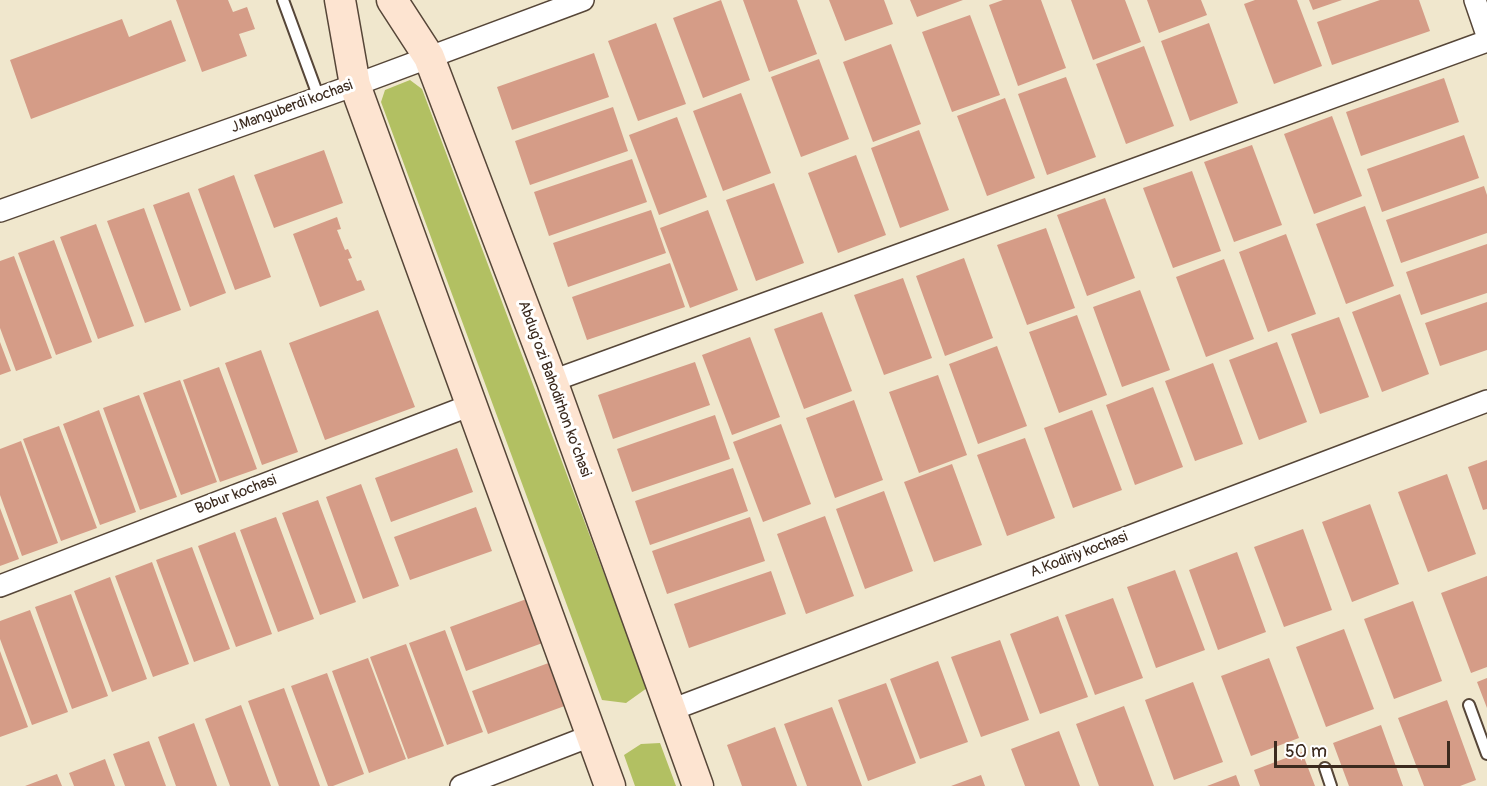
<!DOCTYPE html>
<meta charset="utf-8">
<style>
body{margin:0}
#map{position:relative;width:1487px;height:786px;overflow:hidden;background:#f0e7cd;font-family:Pangolin,sans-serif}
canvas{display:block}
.scale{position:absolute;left:1274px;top:741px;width:176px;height:27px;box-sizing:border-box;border:3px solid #3b2a1e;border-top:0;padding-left:8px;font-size:18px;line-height:21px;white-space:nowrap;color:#3b2a1e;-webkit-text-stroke:4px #fff;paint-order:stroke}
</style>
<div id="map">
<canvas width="1487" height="786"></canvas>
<div class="scale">50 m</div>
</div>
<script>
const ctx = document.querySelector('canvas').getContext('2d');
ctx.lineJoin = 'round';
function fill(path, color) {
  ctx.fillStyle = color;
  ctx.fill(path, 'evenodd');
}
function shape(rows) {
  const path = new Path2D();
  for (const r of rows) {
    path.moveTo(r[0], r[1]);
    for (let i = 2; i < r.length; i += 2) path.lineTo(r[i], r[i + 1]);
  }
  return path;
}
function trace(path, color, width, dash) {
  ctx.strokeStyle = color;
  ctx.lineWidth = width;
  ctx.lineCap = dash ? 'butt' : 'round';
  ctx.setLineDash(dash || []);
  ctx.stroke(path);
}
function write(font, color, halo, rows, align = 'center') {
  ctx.font = font + ' Pangolin,sans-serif';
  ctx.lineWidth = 6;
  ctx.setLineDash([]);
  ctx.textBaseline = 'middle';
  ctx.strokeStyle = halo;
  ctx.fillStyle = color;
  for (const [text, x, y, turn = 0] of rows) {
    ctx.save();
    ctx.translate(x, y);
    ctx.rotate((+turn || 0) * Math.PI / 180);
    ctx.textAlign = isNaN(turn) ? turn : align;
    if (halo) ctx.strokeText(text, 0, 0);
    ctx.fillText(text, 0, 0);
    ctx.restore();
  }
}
fill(shape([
 [410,80,422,89,647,688,626,703,602,700,381,102,385,90],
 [660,743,676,786,635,786,624,755,641,744]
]), '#b2c062');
fill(shape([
 [176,0,228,0,233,12,247,7,255,29,239,34,247,56,202,72],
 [721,0,750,80,703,98,673,18],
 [743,0,797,0,817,54,769,72],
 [829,0,884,0,893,24,845,41],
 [910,0,963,0,917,17],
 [1003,0,1041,0,1066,68,1018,86,989,5],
 [1071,0,1125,0,1141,42,1093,60],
 [1147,0,1201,0,1207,15,1159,33],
 [1255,0,1297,0,1322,66,1274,84,1244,4],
 [1309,0,1342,0,1313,10],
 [1380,0,1419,0,1430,31,1332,65,1317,22],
 [970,15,1000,95,952,112,922,32],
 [122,19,129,37,171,20,186,61,31,119,10,60],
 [656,23,686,104,638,121,608,41],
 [1209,23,1238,103,1190,121,1161,41],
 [891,44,921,124,873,142,843,62],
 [1144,46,1174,126,1126,144,1096,64],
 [594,53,609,97,512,130,497,87],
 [819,59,849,139,801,157,771,77],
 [1066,77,1096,157,1047,175,1018,94],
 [1444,78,1459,122,1361,156,1346,112],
 [741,93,771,173,723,191,693,111],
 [1005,98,1035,178,987,196,957,116],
 [613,107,628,151,530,185,515,141],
 [1332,116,1362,196,1314,214,1284,134],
 [677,117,707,197,659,215,629,135],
 [919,130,949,210,900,228,871,148],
 [1464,135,1479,178,1382,212,1367,169],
 [1252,145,1282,225,1234,242,1204,162],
 [324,150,343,203,274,228,254,175],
 [856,155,886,235,838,253,808,173],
 [632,159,647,202,549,236,534,192],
 [1192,171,1221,251,1173,268,1143,188],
 [234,175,271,277,235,290,198,189],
 [774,183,804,263,756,281,726,200],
 [1484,186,1487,195,1487,233,1401,263,1386,220],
 [189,192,226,293,190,307,153,205],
 [1105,198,1135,278,1087,296,1057,215],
 [1365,206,1394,286,1346,304,1316,224],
 [144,208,181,310,145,323,107,221],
 [651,210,666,253,568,287,553,243],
 [708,210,738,290,690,308,660,228],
 [337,217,341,229,337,230,345,250,348,249,352,258,348,259,357,281,361,280,365,290,320,307,293,234],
 [96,224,134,326,98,339,60,237],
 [1046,228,1075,308,1027,325,997,245],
 [1286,234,1316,314,1268,332,1239,252],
 [54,240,92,342,56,355,18,253],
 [1487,244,1487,293,1421,315,1406,272],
 [14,256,52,358,16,371,0,328,0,261],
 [964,258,993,338,945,356,916,276],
 [1224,259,1254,339,1206,357,1176,277],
 [670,263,685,307,587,340,572,297],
 [903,278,932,358,884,375,854,295],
 [1140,290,1170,370,1122,387,1093,307],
 [1400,294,1429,374,1382,392,1352,312],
 [1487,302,1487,350,1440,366,1425,323],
 [378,310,415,407,325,440,289,343],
 [822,312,852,391,804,409,774,329],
 [1077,315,1107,395,1059,413,1029,332],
 [1339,317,1369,397,1320,414,1291,334],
 [750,337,780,417,732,435,702,355],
 [0,342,11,371,0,375],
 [1277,342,1307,422,1259,440,1229,360],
 [997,346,1027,426,978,444,949,364],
 [261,350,298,452,262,465,225,363],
 [695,362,710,405,613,439,598,395],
 [1213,363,1243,444,1195,461,1165,381],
 [219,367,257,469,220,482,183,380],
 [938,375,967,455,919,473,889,392],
 [180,380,217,482,181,495,143,393],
 [1153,387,1183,467,1135,485,1106,405],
 [139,395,177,497,140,510,103,408],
 [854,400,883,480,835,498,806,418],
 [99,410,136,512,100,525,63,424],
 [1092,410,1122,490,1073,508,1044,428],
 [715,415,730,459,632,492,617,449],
 [781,424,811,504,763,522,733,442],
 [59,426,97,528,61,541,23,439],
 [1025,438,1055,518,1007,536,977,455],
 [21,441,58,543,22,556,0,495,0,449],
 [457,448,473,492,391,522,375,478],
 [1487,460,1487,509,1483,510,1468,467],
 [952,464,982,545,934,562,904,482],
 [733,468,748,511,650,545,635,501],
 [1447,474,1476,554,1428,572,1398,492],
 [361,484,399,586,363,599,326,497],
 [884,491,913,571,865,589,836,509],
 [318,500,356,602,320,615,282,513],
 [1370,504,1399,584,1352,602,1322,522],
 [476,507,492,551,410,580,394,537],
 [0,508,19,559,0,566],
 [825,516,854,596,806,614,777,534],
 [276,517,314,619,278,632,240,530],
 [750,517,765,561,667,594,652,551],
 [1303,529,1332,610,1284,627,1254,547],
 [235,532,272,634,236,647,198,546],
 [192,547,230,649,194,662,156,560],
 [1237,552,1266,632,1218,650,1189,570],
 [152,562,189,664,153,677,115,576],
 [1175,570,1205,650,1156,668,1127,587],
 [771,571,786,614,689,648,674,604],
 [1487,576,1487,667,1471,673,1441,593],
 [110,577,147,679,112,692,74,591],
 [71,594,108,696,72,709,35,607],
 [532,597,548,641,466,671,450,627],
 [1113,598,1143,678,1095,695,1065,615],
 [1413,601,1442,681,1394,699,1364,619],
 [30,610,68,712,32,725,0,639,0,621],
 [1058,616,1088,697,1040,714,1010,634],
 [1344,629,1374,709,1326,727,1296,647],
 [445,630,483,732,447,745,409,643],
 [1000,640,1029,720,981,737,951,657],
 [406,644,444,746,408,759,370,657],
 [0,651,28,727,0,737],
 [368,658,406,759,369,773,332,671],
 [1269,658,1299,738,1251,756,1221,676],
 [554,661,570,704,488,734,472,691],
 [938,661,968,742,920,759,890,679],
 [327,673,364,774,333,786,328,786,291,686],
 [1487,678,1487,708,1477,682],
 [1193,682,1223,762,1174,780,1145,700],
 [886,683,916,763,868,781,838,700],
 [284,688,320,786,279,786,248,701],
 [1447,700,1476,780,1460,786,1424,786,1398,718],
 [241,705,271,786,230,786,205,719],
 [1124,706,1154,786,1099,786,1076,724],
 [832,707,862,786,807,786,784,724],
 [194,723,217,786,176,786,158,737],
 [1381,725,1403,786,1349,786,1333,743],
 [775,727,797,786,742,786,727,745],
 [1059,731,1080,786,1025,786,1011,749],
 [149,741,166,786,125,786,113,754],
 [1302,752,1315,786,1260,786,1254,770],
 [105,759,115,786,74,786,69,773],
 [57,774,62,786,25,786],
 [981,775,985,786,951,786],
 [1236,775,1240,786,1207,786]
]), '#d59c87');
const lane = shape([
 [283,0,319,98],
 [1469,705,1487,754],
 [1325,768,1331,786]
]);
const street = shape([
 [1475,0,1487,35],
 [0,211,355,85,583,0],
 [552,381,1487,41],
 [0,586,471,405],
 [671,710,1487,401],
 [461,786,593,735]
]);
const secondary = shape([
 [340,0,355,85,610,786],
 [392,0,429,57,552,381,698,786]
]);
trace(lane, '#564638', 14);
trace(street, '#564638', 24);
trace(secondary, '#564638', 33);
trace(lane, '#fff', 10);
trace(street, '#fff', 21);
trace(secondary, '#fde4d1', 30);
write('15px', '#3b2a1e', '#fff', [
 ["J.Manguberdi kochasi",292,107,-20],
 ["Abdug’ozi Bahodirhon ko’chasi",554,389,70],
 ["Bobur kochasi",236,495,-21],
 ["A.Kodiriy kochasi",1079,555,-21]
]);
</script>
